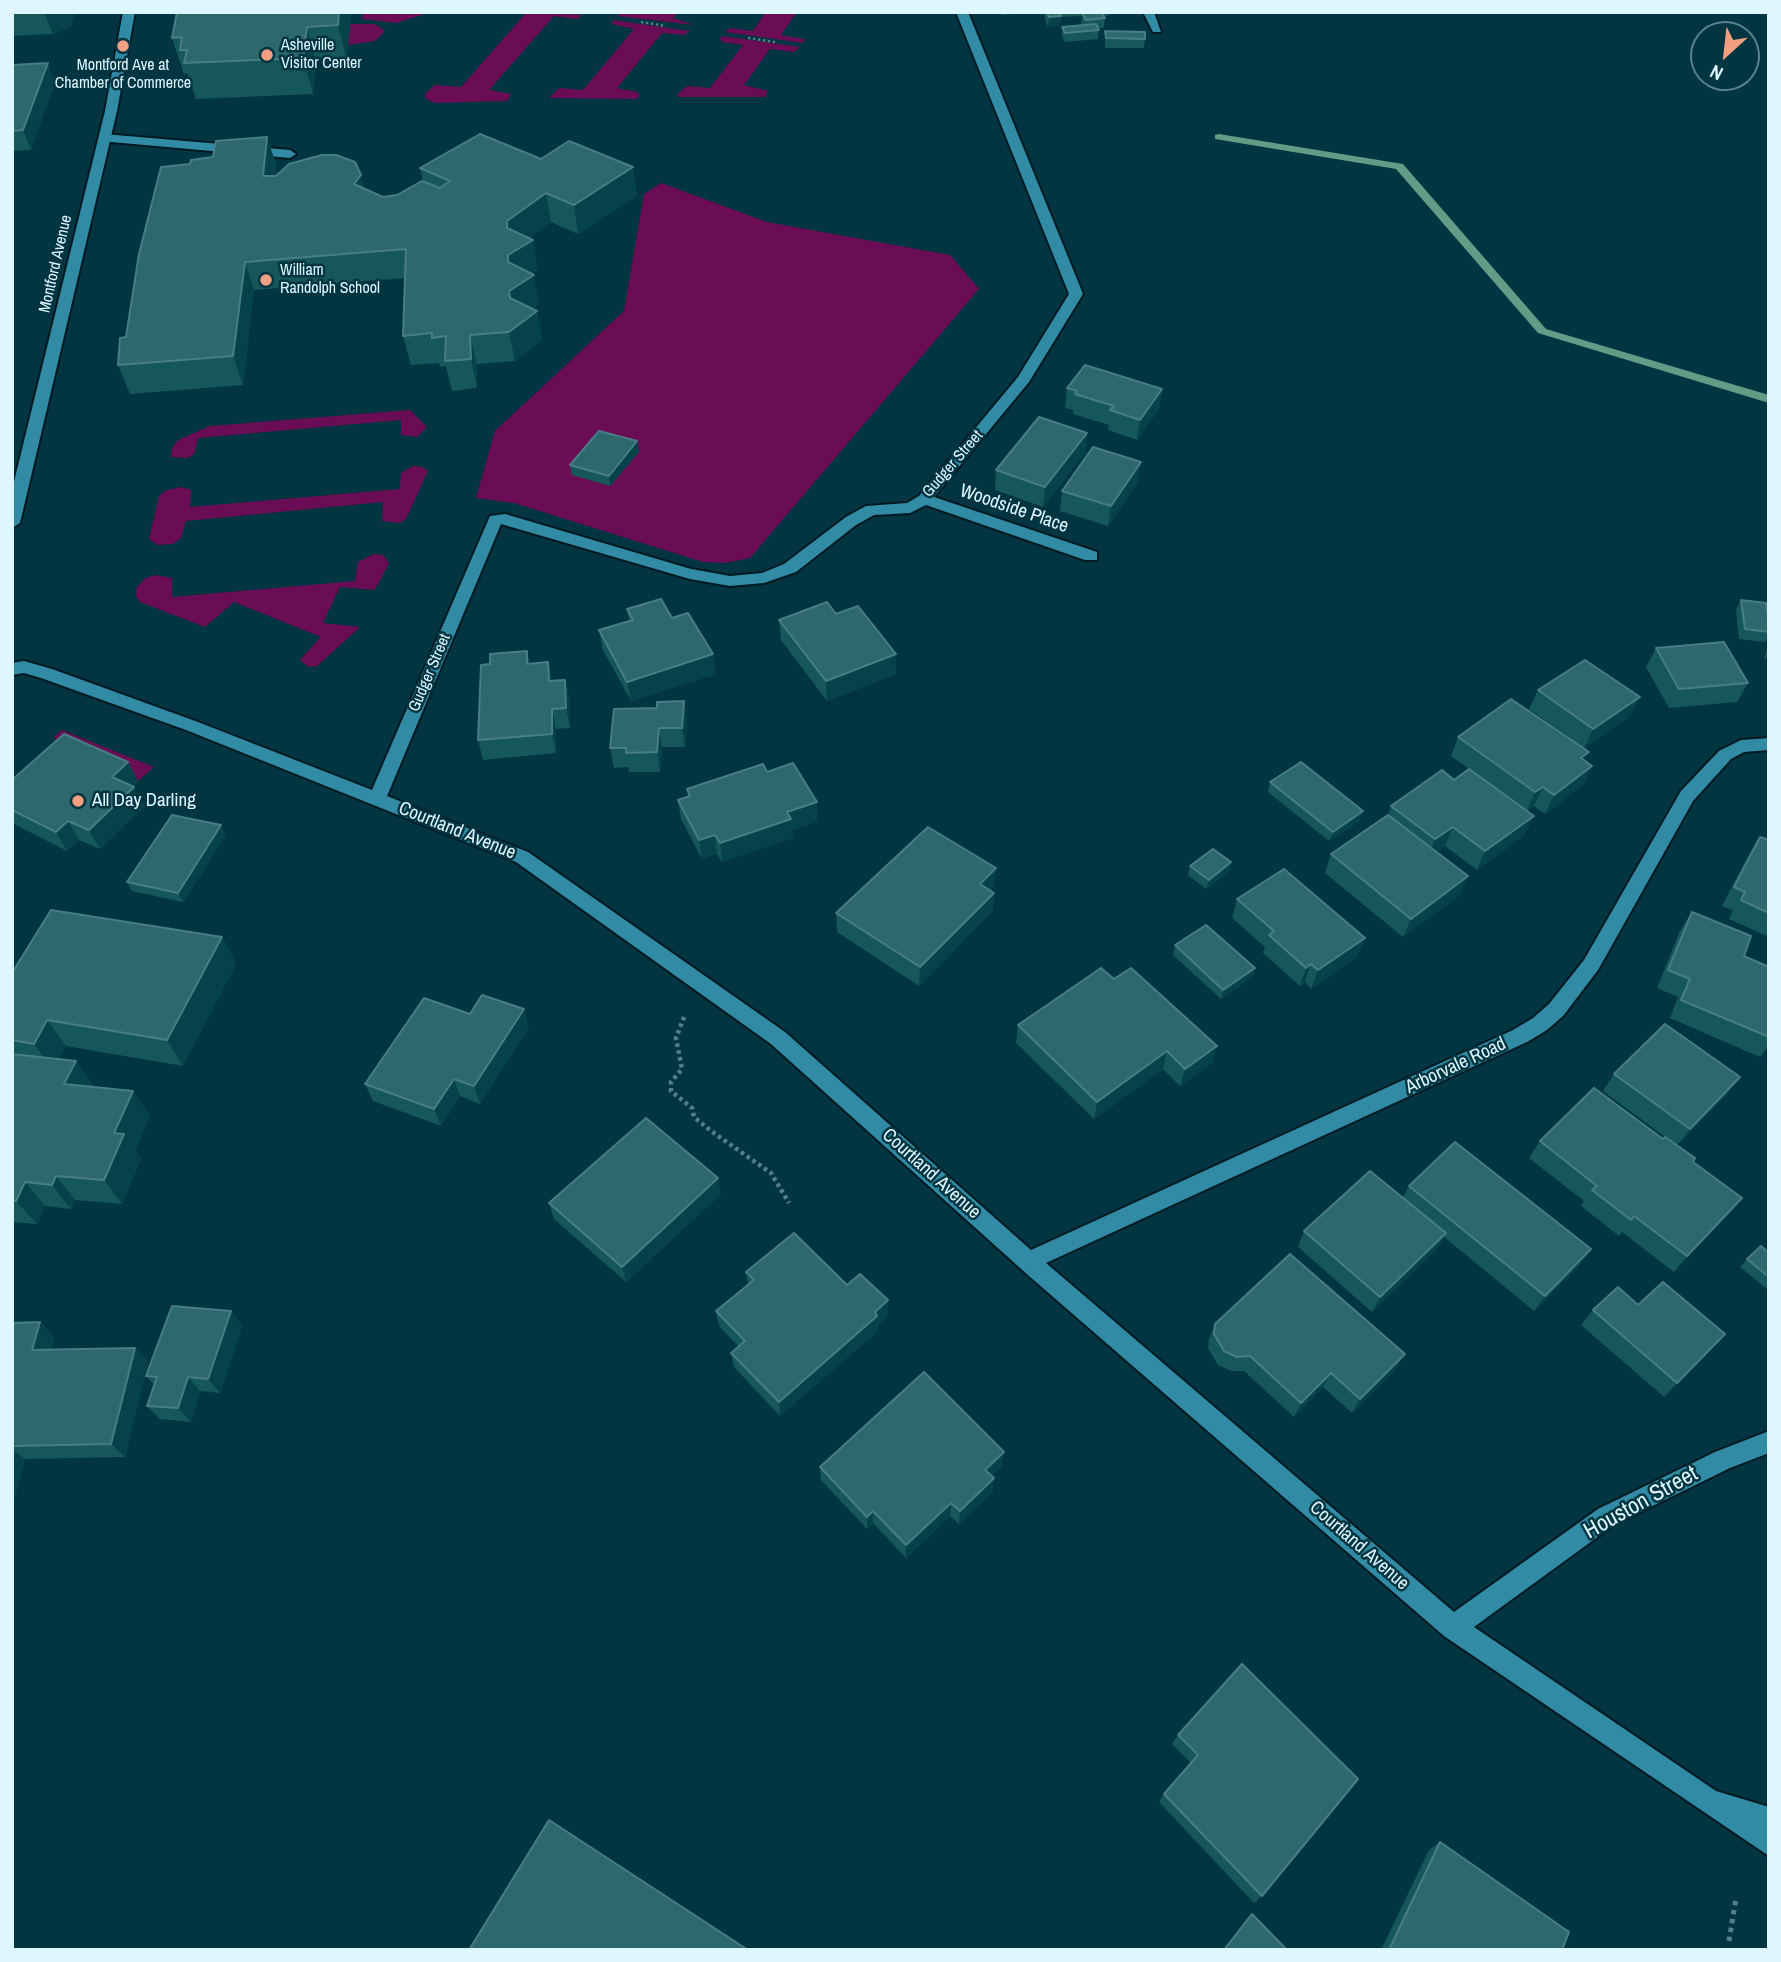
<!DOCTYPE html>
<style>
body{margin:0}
#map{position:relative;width:1781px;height:1962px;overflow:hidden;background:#013541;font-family:"Archivo Narrow",sans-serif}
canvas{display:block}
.frame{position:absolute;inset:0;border:14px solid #def6fe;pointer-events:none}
.north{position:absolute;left:1690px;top:21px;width:70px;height:70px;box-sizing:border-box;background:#013541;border:2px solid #59828d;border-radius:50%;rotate:207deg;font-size:19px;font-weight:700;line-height:28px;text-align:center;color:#def6fe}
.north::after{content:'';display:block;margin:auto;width:24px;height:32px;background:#f39f82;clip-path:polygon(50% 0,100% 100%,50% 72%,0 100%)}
</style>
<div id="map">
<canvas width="1781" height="1962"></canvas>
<div class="frame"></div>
<div class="north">N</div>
</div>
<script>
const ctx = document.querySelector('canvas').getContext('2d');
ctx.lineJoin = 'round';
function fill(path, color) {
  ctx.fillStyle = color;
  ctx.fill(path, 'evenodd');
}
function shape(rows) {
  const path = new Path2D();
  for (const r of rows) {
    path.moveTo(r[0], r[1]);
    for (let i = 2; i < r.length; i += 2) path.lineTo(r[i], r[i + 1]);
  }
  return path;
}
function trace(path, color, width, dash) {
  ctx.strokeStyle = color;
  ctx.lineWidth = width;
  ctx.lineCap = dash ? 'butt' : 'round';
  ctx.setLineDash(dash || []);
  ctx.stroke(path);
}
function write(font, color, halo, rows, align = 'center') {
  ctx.font = font + ' "Archivo Narrow",sans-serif';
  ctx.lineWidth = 5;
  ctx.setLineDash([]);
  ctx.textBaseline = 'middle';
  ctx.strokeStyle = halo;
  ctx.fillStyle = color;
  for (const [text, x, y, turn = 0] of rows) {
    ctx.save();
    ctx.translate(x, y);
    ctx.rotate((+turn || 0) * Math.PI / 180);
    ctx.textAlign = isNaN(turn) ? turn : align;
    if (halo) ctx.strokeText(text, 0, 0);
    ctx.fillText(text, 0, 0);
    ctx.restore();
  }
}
fill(shape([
 [351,12,430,12,397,23,362,19,363,14],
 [527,12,582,15,577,19,554,16,489,90,511,94,507,101,435,103,426,99,425,94,435,85,461,87],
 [625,12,677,12,673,18,694,25,617,16],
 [766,12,797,12,781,35,804,39,803,43,725,32,731,28,753,31],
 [613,20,690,31,684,35,662,33,617,88,637,92,640,96,635,99,549,98,559,88,583,90,634,29,612,24],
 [350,24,375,24,385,31,375,41,348,45],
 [722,36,800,47,794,52,770,49,744,85,768,91,765,97,679,97,677,95,687,86,710,88,743,45,723,42,720,39],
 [661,183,767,222,950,255,979,289,750,558,725,563,703,562,514,503,476,498,495,431,624,311,644,194],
 [410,410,427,427,417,437,401,435,401,420,198,438,194,454,188,458,171,457,172,448,178,440,210,426],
 [413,466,422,467,428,471,406,519,400,523,382,521,383,502,186,521,181,538,173,544,157,545,149,539,159,496,167,490,181,487,191,490,190,507,400,489,401,473],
 [374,554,383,555,389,563,375,590,340,587,323,623,360,627,317,666,309,667,300,660,321,637,234,602,205,627,140,602,136,596,137,587,146,578,156,575,172,578,172,597,355,581,358,562],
 [62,730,154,767,138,781,54,745,55,736]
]), '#6a0d54');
fill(shape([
 [1219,134,1403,164,1546,329,1769,395,1769,403,1538,333,1396,169,1215,139,1215,135,1219,134]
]), '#619c86');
const service = shape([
 [104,134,290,150,296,154,290,158,100,141,100,135,104,134]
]);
const minor = shape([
 [956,12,968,12,1083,294,1029,382,934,497,1097,552,1097,560,1085,560,926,505,910,513,874,515,856,525,796,572,764,583,730,586,690,579,501,524,387,796,528,852,785,1032,1031,1250,1513,1030,1533,1018,1549,1004,1584,960,1681,791,1719,751,1741,740,1769,738,1769,750,1744,752,1731,759,1693,801,1598,970,1563,1016,1547,1030,1527,1042,1046,1263,1454,1612,1598,1509,1715,1452,1769,1431,1769,1453,1730,1468,1614,1525,1474,1627,1716,1791,1769,1807,1769,1856,1444,1636,1029,1276,771,1044,516,862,186,730,41,678,24,673,12,675,12,663,24,661,52,669,198,722,372,790,490,516,505,514,691,569,730,576,762,573,784,564,846,517,866,506,907,503,919,496,1018,377,1069,294,956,12],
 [1143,12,1154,12,1161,32,1153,32,1143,12]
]);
const tertiary = shape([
 [123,12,135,12,117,111,20,523,12,528,12,490,105,111,123,12]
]);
trace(service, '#001a22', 4);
trace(minor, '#001a22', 4);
trace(tertiary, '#001a22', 4);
trace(shape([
 [641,22,666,26],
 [748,38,775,42]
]), '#547e88', 2.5, [2.5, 2.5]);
trace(shape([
 [684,1017,676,1038,682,1069,671,1082,671,1091,692,1108,694,1117,711,1131,771,1173,789,1203]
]), '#547e88', 4.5, [3.5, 3.5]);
trace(shape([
 [1729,1941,1736,1898]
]), '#547e88', 5, [4.5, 4.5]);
fill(service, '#318ba4');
fill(minor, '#318ba4');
fill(tertiary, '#318ba4');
fill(shape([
 [12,12,75,12,70,27,53,34,12,36],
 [351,12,347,60,316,62,313,94,196,99,187,73,184,74,172,38],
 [1001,12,1033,12,1002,15],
 [1045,12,1118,12,1110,13,1110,15,1103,16,1105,18,1104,28,1099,28,1098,39,1065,42,1062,36,1062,27,1083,25,1081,23,1082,16,1061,17,1060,25,1048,27,1045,20],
 [1105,31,1145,39,1144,48,1105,48],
 [12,65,55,82,31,150,12,151],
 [267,137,276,165,275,176,364,188,383,197,397,195,423,181,420,168,541,159,633,167,637,196,578,234,551,222,529,238,538,269,531,274,539,304,532,309,537,311,542,340,515,361,477,364,477,388,452,391,446,366,440,367,439,363,411,365,403,336,405,278,254,290,243,385,130,394,118,365,126,337,190,164],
 [1067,388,1162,389,1159,409,1137,440,1108,430,1109,425,1073,414,1073,410,1065,408],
 [1087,433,1085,453,1043,507,995,490,996,470],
 [637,441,639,452,610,486,572,475,570,465],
 [1138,482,1108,526,1060,511,1062,491],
 [1741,600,1769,622,1769,635,1765,642,1739,639,1736,610],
 [627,609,672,618,716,674,631,701,603,650,599,630,629,621],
 [836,614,896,674,827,701,781,640,779,620],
 [1769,644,1769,659,1764,658],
 [1656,648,1748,683,1737,702,1669,708,1646,667],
 [527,651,530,664,548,662,552,681,565,680,570,700,570,728,556,729,556,753,483,760,478,740,490,664],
 [1538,690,1630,716,1584,748,1529,709],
 [684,701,687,721,685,747,662,747,660,772,629,772,628,767,614,768,610,748,657,708],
 [1458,737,1585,760,1592,766,1583,785,1545,814,1534,806,1527,811,1525,835,1477,870,1445,846,1437,852,1460,895,1403,937,1325,873,1331,854,1388,815,1391,806,1454,780,1469,769,1451,756],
 [128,762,138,781,133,786,145,806,100,849,79,840,67,851,12,823,12,780],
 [767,772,818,821,792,830,793,838,722,862,717,854,702,859,681,819,678,800,688,797,687,789],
 [1270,782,1360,821,1329,841,1268,792],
 [226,835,183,902,132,891,127,882],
 [1760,837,1769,840,1769,937,1729,919,1733,910,1722,906,1748,856],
 [1231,862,1229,872,1206,889,1188,875,1190,866],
 [994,886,990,890,994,893,993,911,919,986,837,932,836,913],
 [1237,899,1358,956,1311,989,1305,982,1300,986,1263,953,1265,947,1232,918],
 [1692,912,1744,956,1769,967,1769,1045,1760,1057,1670,1018,1678,997,1657,988,1680,931],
 [222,937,236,964,183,1066,66,1046,58,1059,94,1086,93,1087,133,1091,150,1116,135,1150,141,1159,122,1204,75,1200,71,1209,45,1206,37,1224,12,1222,12,973],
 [1175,945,1255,968,1252,977,1221,999,1173,955],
 [1114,979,1217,1046,1212,1063,1180,1086,1163,1069,1094,1119,1016,1043,1018,1025],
 [470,1014,529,1027,480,1104,460,1096,441,1126,373,1101,365,1084],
 [1614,1074,1740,1077,1727,1094,1677,1145,1693,1162,1728,1214,1674,1272,1622,1232,1619,1236,1581,1206,1584,1201,1529,1158,1540,1141,1663,1139,1665,1137,1603,1091],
 [1409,1186,1591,1249,1580,1265,1534,1311,1444,1237,1437,1249,1372,1312,1298,1247,1304,1231,1403,1197],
 [721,1194,626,1282,554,1219,549,1203],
 [1769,1253,1769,1291,1740,1267,1747,1259],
 [746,1272,847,1285,888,1315,878,1325,878,1331,780,1416,734,1367,731,1353,738,1346,719,1326,716,1311,748,1285],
 [1638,1305,1725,1334,1664,1397,1581,1325,1593,1310],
 [231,1311,242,1326,220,1393,200,1391,191,1422,160,1419,147,1406,154,1385,146,1376],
 [40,1322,54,1337,51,1350,135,1348,148,1362,125,1457,25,1459,14,1500,12,1500,12,1323],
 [1215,1324,1396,1369,1352,1413,1323,1387,1294,1417,1244,1371,1231,1371,1218,1365,1208,1348,1209,1339],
 [1002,1466,991,1476,993,1491,959,1524,950,1516,906,1558,873,1523,867,1529,821,1480,820,1467],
 [1242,1664,1262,1896,1254,1903,1159,1802,1164,1794,1191,1763,1172,1744,1178,1735],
 [1440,1842,1562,1950,1381,1950,1429,1850],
 [1252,1914,1287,1950,1223,1950,1248,1917]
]), '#16575a');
fill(shape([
 [44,12,75,12,70,27,53,34],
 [339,12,351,12,347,60,338,25],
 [1061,16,1060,25,1048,27,1049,17],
 [307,27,316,62,313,94,303,58],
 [48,63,55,82,31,150,23,130],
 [267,137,276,165,272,205,263,176],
 [633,167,637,196,578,234,574,205],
 [361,175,368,203,354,184],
 [546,193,551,222,513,250,533,240,538,269,514,284,534,275,539,304,515,320,510,298,507,221],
 [245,262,254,290,243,385,233,356],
 [537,311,542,340,515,361,509,332],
 [470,335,477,364,477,388,471,359],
 [1162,389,1159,409,1137,440,1140,420],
 [1087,433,1085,453,1043,507,1045,487],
 [637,441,639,452,610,486,609,476],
 [1141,462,1138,482,1108,526,1111,506],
 [713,654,716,674,631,701,627,682],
 [896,654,896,674,827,701,826,681],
 [548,662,552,682,549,681],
 [565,680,570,700,570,728,566,708],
 [1640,697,1630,716,1584,748,1593,729],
 [684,701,687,721,685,747,682,728],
 [552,709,556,729,556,753,552,734],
 [659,728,662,747,660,772,657,752],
 [128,762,138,781,123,796,112,777],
 [1592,766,1583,785,1545,814,1554,795],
 [134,787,145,806,100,849,89,830],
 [1543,787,1534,806,1527,811,1535,792],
 [817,802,818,821,792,830,793,838,722,862,720,843,787,812],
 [1363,811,1360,821,1329,841,1333,832],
 [1534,816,1525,835,1477,870,1485,851],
 [68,821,79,840,67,851,56,832],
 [221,825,226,835,183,902,178,893],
 [1453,827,1445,846,1428,858,1435,839],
 [715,835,717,854,702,859,699,840],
 [1231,862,1229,872,1206,889,1209,880],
 [996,868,994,886,978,902,980,884],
 [1468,876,1460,895,1403,937,1411,919],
 [994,893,993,911,919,986,920,967],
 [222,937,236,964,183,1066,167,1040],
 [1365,938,1358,956,1311,989,1318,970],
 [1311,964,1305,982,1300,986,1306,968],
 [1255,968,1252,977,1221,999,1223,990],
 [524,1009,529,1027,480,1104,474,1086],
 [47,1020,66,1046,52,1069,34,1044],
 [1217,1046,1212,1063,1180,1086,1185,1069],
 [1167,1051,1163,1069,1094,1119,1097,1102],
 [76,1061,94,1086,82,1110,64,1084],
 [1740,1077,1727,1094,1677,1146,1690,1129],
 [454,1079,460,1096,441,1126,434,1109],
 [133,1091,150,1116,135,1150,141,1159,122,1204,104,1180,114,1133],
 [56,1176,75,1200,71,1209,52,1185],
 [718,1178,721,1194,626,1282,622,1267],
 [25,1182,45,1206,37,1224,16,1201],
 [1742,1198,1728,1214,1674,1272,1687,1256],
 [1446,1233,1437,1249,1372,1312,1380,1297],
 [1591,1249,1580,1265,1534,1311,1545,1296],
 [888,1300,888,1315,878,1325,878,1331,780,1416,779,1402],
 [231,1311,242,1326,220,1393,208,1379],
 [40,1322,54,1337,46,1365,32,1350],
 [135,1348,148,1362,125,1457,111,1444],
 [1405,1354,1396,1369,1352,1413,1360,1399],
 [1331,1373,1323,1387,1294,1417,1301,1403],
 [188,1377,200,1391,191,1422,178,1408],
 [12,1449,25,1459,14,1500,12,1498],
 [1004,1452,1002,1466,983,1483,985,1470],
 [994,1478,993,1491,959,1524,960,1511],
 [951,1503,950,1516,906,1558,906,1545],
 [873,1511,873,1523,867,1529,867,1517]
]), '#054249');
const building = shape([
 [177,12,339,12,338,25,307,27,303,58,184,63,187,50,180,50,182,37,172,38,177,12],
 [1047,12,1059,12,1061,16,1049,17,1047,12],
 [1090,12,1101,12,1105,18,1086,20,1082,13,1090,12],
 [1096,24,1099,30,1065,33,1062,27,1096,24],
 [1105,31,1145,32,1145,39,1106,38,1105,31],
 [48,63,23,130,12,131,12,65,48,63],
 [480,134,541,159,569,141,633,167,574,205,546,193,507,221,507,228,533,240,508,255,508,262,534,275,509,291,510,298,537,311,509,332,470,335,471,359,445,361,446,336,432,338,432,333,403,336,406,249,245,262,233,356,118,365,120,338,126,337,139,254,161,167,190,164,191,160,213,157,216,141,267,137,263,176,276,176,289,164,322,155,336,155,355,162,361,175,354,184,383,197,397,195,422,181,440,188,450,181,420,168,480,134],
 [1085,365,1162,389,1140,420,1110,410,1114,406,1075,394,1077,391,1067,388,1085,365],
 [1039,417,1087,433,1045,487,996,470,1039,417],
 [599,431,637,441,609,476,570,465,599,431],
 [1093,447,1141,462,1111,506,1062,491,1093,447],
 [661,599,672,618,688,613,713,654,627,682,599,630,633,620,627,609,661,599],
 [1741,600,1766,603,1769,622,1769,632,1745,629,1741,600],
 [827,602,836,614,858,606,896,654,826,681,779,620,827,602],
 [1724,642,1748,683,1679,689,1656,648,1724,642],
 [527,651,527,664,548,662,549,681,565,680,566,708,552,709,552,734,478,740,481,665,490,664,490,654,527,651],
 [1585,660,1640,697,1593,729,1538,690,1585,660],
 [1511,699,1589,752,1581,758,1592,766,1554,795,1543,787,1535,792,1458,737,1511,699],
 [684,701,682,728,659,728,657,752,626,753,626,748,610,748,614,709,657,708,657,702,684,701],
 [64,734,128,762,112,777,134,787,89,830,68,821,56,832,12,810,12,780,64,734],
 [1301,762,1363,811,1333,832,1270,782,1301,762],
 [793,763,817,802,787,812,791,819,720,843,715,835,699,840,678,800,690,796,687,789,763,764,767,772,793,763],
 [1469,769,1534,816,1485,851,1453,827,1435,839,1391,806,1442,770,1454,780,1469,769],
 [172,815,221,825,178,893,127,882,172,815],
 [1388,815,1468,876,1411,919,1331,854,1388,815],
 [928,827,996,868,980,884,994,893,920,967,836,913,928,827],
 [1760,837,1769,840,1769,913,1741,900,1745,892,1734,887,1760,837],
 [1213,849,1231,862,1209,880,1190,866,1213,849],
 [1284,869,1365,938,1318,970,1311,964,1306,968,1269,935,1274,931,1237,899,1284,869],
 [51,910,222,937,167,1040,47,1020,34,1044,12,1040,12,973,51,910],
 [1692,912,1751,936,1744,956,1769,967,1769,1037,1681,1000,1690,979,1668,970,1692,912],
 [1206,925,1255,968,1223,990,1175,945,1206,925],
 [1101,968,1114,979,1131,968,1217,1046,1185,1069,1167,1051,1097,1102,1018,1025,1101,968],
 [482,995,524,1009,474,1086,454,1079,434,1109,365,1084,424,998,470,1014,482,995],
 [1665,1024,1740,1077,1690,1129,1614,1074,1665,1024],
 [12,1054,76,1061,64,1084,133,1091,114,1133,124,1134,104,1180,56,1176,52,1185,25,1182,16,1201,12,1200,12,1054],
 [1594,1088,1663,1139,1665,1137,1695,1158,1693,1162,1742,1198,1687,1256,1634,1216,1631,1220,1592,1190,1597,1186,1540,1141,1594,1088],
 [646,1118,718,1178,622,1267,549,1203,646,1118],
 [1455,1142,1591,1249,1545,1296,1409,1186,1455,1142],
 [1370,1171,1446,1233,1380,1297,1304,1231,1370,1171],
 [794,1233,847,1285,860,1274,888,1300,875,1312,877,1316,779,1402,731,1353,745,1341,716,1311,754,1280,746,1272,794,1233],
 [1761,1246,1769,1253,1769,1277,1747,1259,1761,1246],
 [1290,1254,1405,1354,1360,1399,1331,1373,1301,1403,1250,1356,1237,1357,1224,1351,1214,1334,1215,1324,1290,1254],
 [1663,1282,1725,1334,1677,1383,1593,1310,1618,1287,1638,1305,1663,1282],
 [172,1306,231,1311,208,1379,188,1377,178,1408,147,1406,157,1377,146,1376,172,1306],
 [40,1322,32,1350,135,1348,111,1444,12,1446,12,1323,40,1322],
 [924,1372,1004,1452,985,1470,994,1478,960,1511,951,1503,906,1545,873,1511,867,1517,820,1467,924,1372],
 [1242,1664,1358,1779,1262,1896,1164,1794,1198,1755,1178,1735,1242,1664],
 [549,1820,748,1950,469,1950,549,1820],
 [1440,1842,1569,1932,1562,1950,1389,1950,1440,1842],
 [1252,1914,1287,1950,1224,1950,1252,1914]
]);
fill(building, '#2c686c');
trace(building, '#487e83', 2);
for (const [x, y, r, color] of [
 [123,46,7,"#f39f82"],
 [267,55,7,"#f39f82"],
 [266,280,7,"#f39f82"],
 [78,801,7,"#f39f82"]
]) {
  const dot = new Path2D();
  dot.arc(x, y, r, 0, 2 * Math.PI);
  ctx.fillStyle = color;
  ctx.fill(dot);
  trace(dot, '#013541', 2.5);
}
write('16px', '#def6fe', '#013541', [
 ["Asheville",281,46],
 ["Visitor Center",281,64],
 ["Montford Ave at",123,66,"center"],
 ["Chamber of Commerce",123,84,"center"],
 ["William",280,271],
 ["Randolph School",280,289]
], 'left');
write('16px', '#def6fe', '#013541', [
 ["Montford Avenue",56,264,-77],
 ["Gudger Street",953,464,-49],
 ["Gudger Street",430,673,-67]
]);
write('19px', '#def6fe', '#013541', [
 ["Woodside Place",1014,509,19],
 ["Courtland Avenue",457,831,22],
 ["Arborvale Road",1456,1066,-25],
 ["Courtland Avenue",931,1174,42],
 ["Courtland Avenue",1359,1546,41]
]);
write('19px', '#def6fe', '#013541', [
 ["All Day Darling",92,801]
], 'left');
write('23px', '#def6fe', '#013541', [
 ["Houston Street",1641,1503,-29]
]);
</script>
